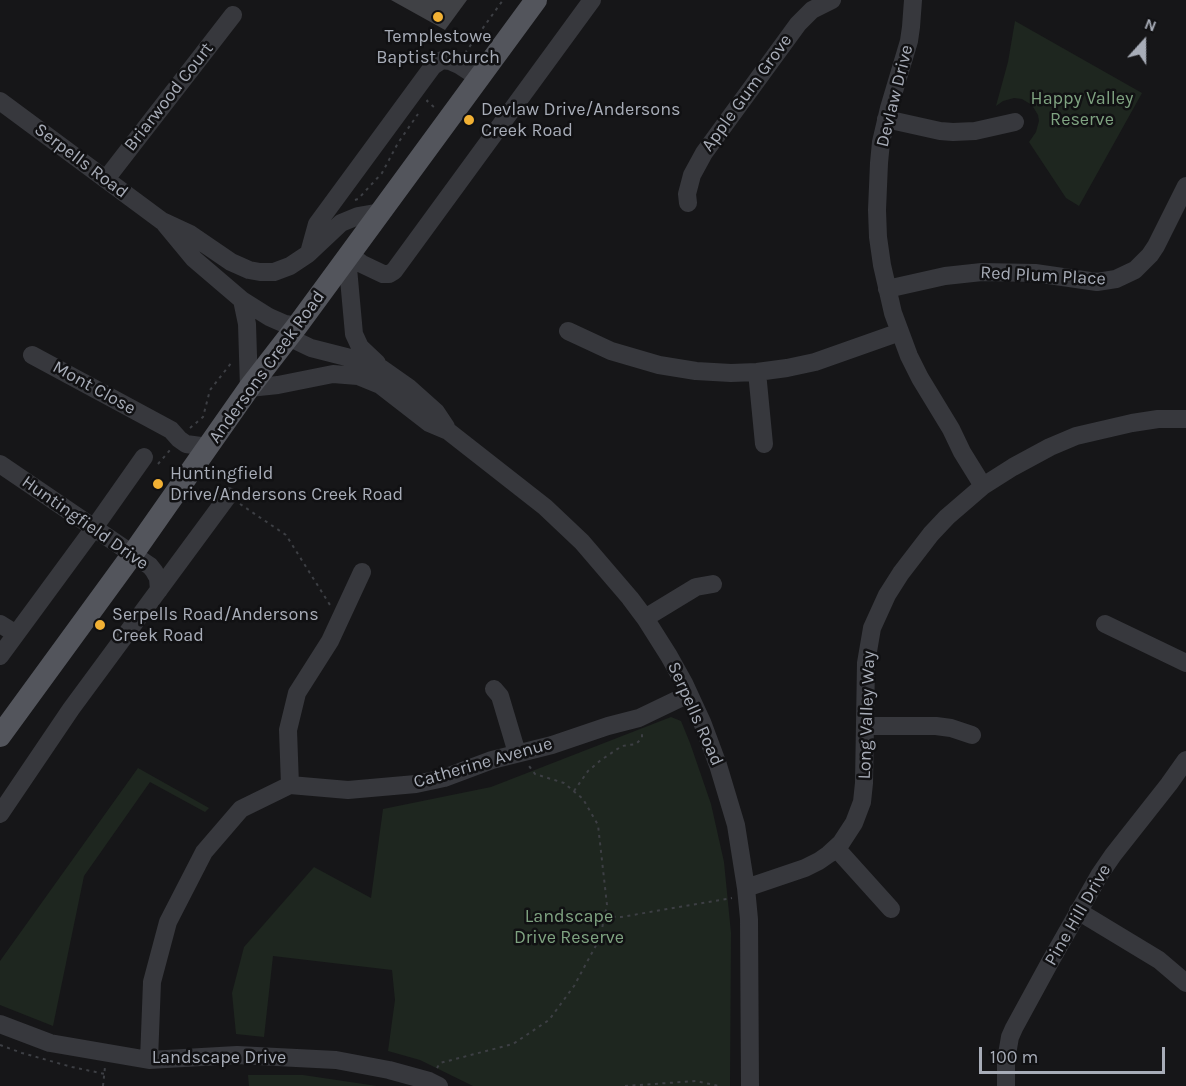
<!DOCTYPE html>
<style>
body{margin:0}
#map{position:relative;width:1186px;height:1086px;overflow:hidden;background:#161618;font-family:Karla,sans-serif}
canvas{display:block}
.north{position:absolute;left:1114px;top:12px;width:60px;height:60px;-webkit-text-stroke:4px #111113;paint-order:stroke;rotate:21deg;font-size:16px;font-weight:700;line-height:24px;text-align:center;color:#a8adb8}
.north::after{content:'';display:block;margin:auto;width:21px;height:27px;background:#a8adb8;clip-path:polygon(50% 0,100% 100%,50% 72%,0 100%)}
.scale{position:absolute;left:979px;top:1047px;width:186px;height:27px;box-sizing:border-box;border:3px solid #a8adb8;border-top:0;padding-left:8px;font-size:18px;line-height:21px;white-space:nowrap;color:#a8adb8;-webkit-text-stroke:4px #111113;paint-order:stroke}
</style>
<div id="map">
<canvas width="1186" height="1086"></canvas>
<div class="north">N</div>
<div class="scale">100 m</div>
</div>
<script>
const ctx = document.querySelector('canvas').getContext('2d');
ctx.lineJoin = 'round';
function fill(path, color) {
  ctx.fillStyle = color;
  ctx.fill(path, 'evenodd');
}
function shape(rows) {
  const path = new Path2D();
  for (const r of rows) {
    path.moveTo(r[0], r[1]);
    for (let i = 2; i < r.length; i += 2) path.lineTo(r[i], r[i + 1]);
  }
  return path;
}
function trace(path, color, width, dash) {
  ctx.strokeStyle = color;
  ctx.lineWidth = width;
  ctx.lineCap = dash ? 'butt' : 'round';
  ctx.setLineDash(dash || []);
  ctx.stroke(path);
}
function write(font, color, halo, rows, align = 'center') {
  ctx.font = font + ' Karla,sans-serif';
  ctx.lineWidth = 5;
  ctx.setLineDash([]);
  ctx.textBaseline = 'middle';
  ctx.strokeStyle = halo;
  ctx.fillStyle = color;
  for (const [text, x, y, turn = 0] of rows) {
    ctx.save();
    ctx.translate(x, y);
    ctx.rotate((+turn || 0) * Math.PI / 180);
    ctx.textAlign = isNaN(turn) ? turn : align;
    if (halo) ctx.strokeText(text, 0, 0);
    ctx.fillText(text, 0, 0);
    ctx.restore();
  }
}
fill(shape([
 [1015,21,1142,93,1079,206,1066,198,1029,142,1036,132,1039,121,1038,115,1032,105,1022,99,1014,98,1003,101,996,106,1008,62],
 [671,717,681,721,690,743,711,804,724,862,731,933,730,1086,473,1086,420,1060,388,1051,395,1000,392,970,273,956,264,1037,236,1034,232,993,244,947,314,867,371,898,383,809,491,787],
 [138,768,209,808,205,812,150,782,84,876,53,1026,0,1005,0,961],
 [248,1075,303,1075,377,1086,249,1086]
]), '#1e261f');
fill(shape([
 [391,0,467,0,445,30]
]), '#404145');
trace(shape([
 [465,53,503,0],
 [428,100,427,101,435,108],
 [355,200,358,199,382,173,398,143,418,114],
 [190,428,203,417,210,390,232,362],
 [158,464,170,450],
 [240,504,286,535,330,605],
 [574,791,588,771,601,760,622,746,636,744,642,738,642,732],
 [605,916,621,917,732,898],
 [0,1045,22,1053,72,1067,105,1074],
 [437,1068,440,1063,513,1044,549,1020,574,986,600,938,607,905,598,825,583,799,564,783,535,774,529,766],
 [103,1086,105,1067],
 [625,1086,696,1081,719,1086]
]), '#3d3f44', 2, [3, 4.5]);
trace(shape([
 [913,0,911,27,909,41,889,108,881,142,879,163,877,210,878,237,882,265,893,313,909,356,920,378,951,429,962,452,983,486],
 [0,101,162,221,190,234,231,262,249,270,260,272,274,272,290,266,308,254,341,223,358,216,381,212],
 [886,119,940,131,953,132,975,131,1015,122],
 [106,179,233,15],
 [688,203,687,194,692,175,704,153,798,24,812,10,832,0],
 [165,224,194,259,242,300,269,317,285,324,297,326],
 [309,253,317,224,433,66,442,60,450,61,459,65,479,78],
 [349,254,362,264,383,274,389,274,394,271,592,0],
 [347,257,354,334,360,347,377,363],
 [887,289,945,276,982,272,1035,273,1097,282,1116,279,1135,270,1150,255,1156,246,1186,186],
 [242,300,247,324,249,388,278,385,333,374,358,376,380,385,429,423,448,431,545,507,582,542,630,598,645,618,669,656,684,683,702,722,718,765,736,825,746,888,749,919,750,1086],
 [568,331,611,351,659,365,696,371,731,373,757,372,787,368,815,362,900,332],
 [288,337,311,348,366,362,381,368,408,387,436,412,446,427],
 [32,355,171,430,179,439,186,444,208,447],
 [757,372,764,444],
 [0,464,150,566,154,571,158,578,159,590],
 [645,618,696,587,713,584],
 [0,624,16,634],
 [1105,624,1186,663],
 [0,656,94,528,144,457],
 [494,689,500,696,517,753],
 [865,726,936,726,951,728,972,735],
 [290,785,288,730,297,693,330,641,362,572],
 [0,814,71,709,228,496],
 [836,848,891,909],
 [746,888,805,868,819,861,829,854,841,843,854,823,862,802,864,783,866,663,872,628,887,595,901,573,931,534,947,517,983,486,1013,467,1050,447,1076,436,1132,423,1158,419,1186,419],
 [1078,911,1159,960,1186,983],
 [0,1024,50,1043,149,1060,237,1055,336,1060,389,1070,429,1081,439,1086],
 [149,1060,152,982,168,922,204,852,241,809,290,785,348,790,416,784,444,778,492,760,552,745,608,726,639,718,689,694],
 [1006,1086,1006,1060,1010,1037,1014,1028,1050,962,1100,874,1113,855,1169,784,1186,760]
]), '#37383d', 18);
trace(shape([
 [0,736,132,555,249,388,297,326,536,0]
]), '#53555c', 22);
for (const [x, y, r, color] of [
 [438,17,6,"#f2b134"],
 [469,120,6,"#f2b134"],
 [158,484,6,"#f2b134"],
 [100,625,6,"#f2b134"]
]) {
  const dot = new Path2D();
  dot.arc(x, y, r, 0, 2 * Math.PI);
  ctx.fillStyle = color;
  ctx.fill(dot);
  trace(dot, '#111113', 2);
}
write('18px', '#a8adb8', '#111113', [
 ["Templestowe",438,37,"center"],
 ["Baptist Church",438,58,"center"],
 ["Devlaw Drive/Andersons",481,110],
 ["Creek Road",481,131],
 ["Huntingfield",170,474],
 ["Drive/Andersons Creek Road",170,495],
 ["Serpells Road/Andersons",112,615],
 ["Creek Road",112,636]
], 'left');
write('18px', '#a8adb8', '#111113', [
 ["Apple Gum Grove",747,93,-54],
 ["Devlaw Drive",895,96,-76],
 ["Briarwood Court",169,97,-52],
 ["Serpells Road",81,161,37],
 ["Red Plum Place",1043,276,3],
 ["Andersons Creek Road",267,367,-54],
 ["Mont Close",94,388,29],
 ["Huntingfield Drive",85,523,35],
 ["Serpells Road",695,714,66],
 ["Long Valley Way",867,715,-88],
 ["Catherine Avenue",483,763,-16],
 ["Pine Hill Drive",1078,915,-60],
 ["Landscape Drive",219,1058]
]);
write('18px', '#7fa381', '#111113', [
 ["Happy Valley",1082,99],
 ["Reserve",1082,120],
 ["Landscape",569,917],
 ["Drive Reserve",569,938]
]);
</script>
